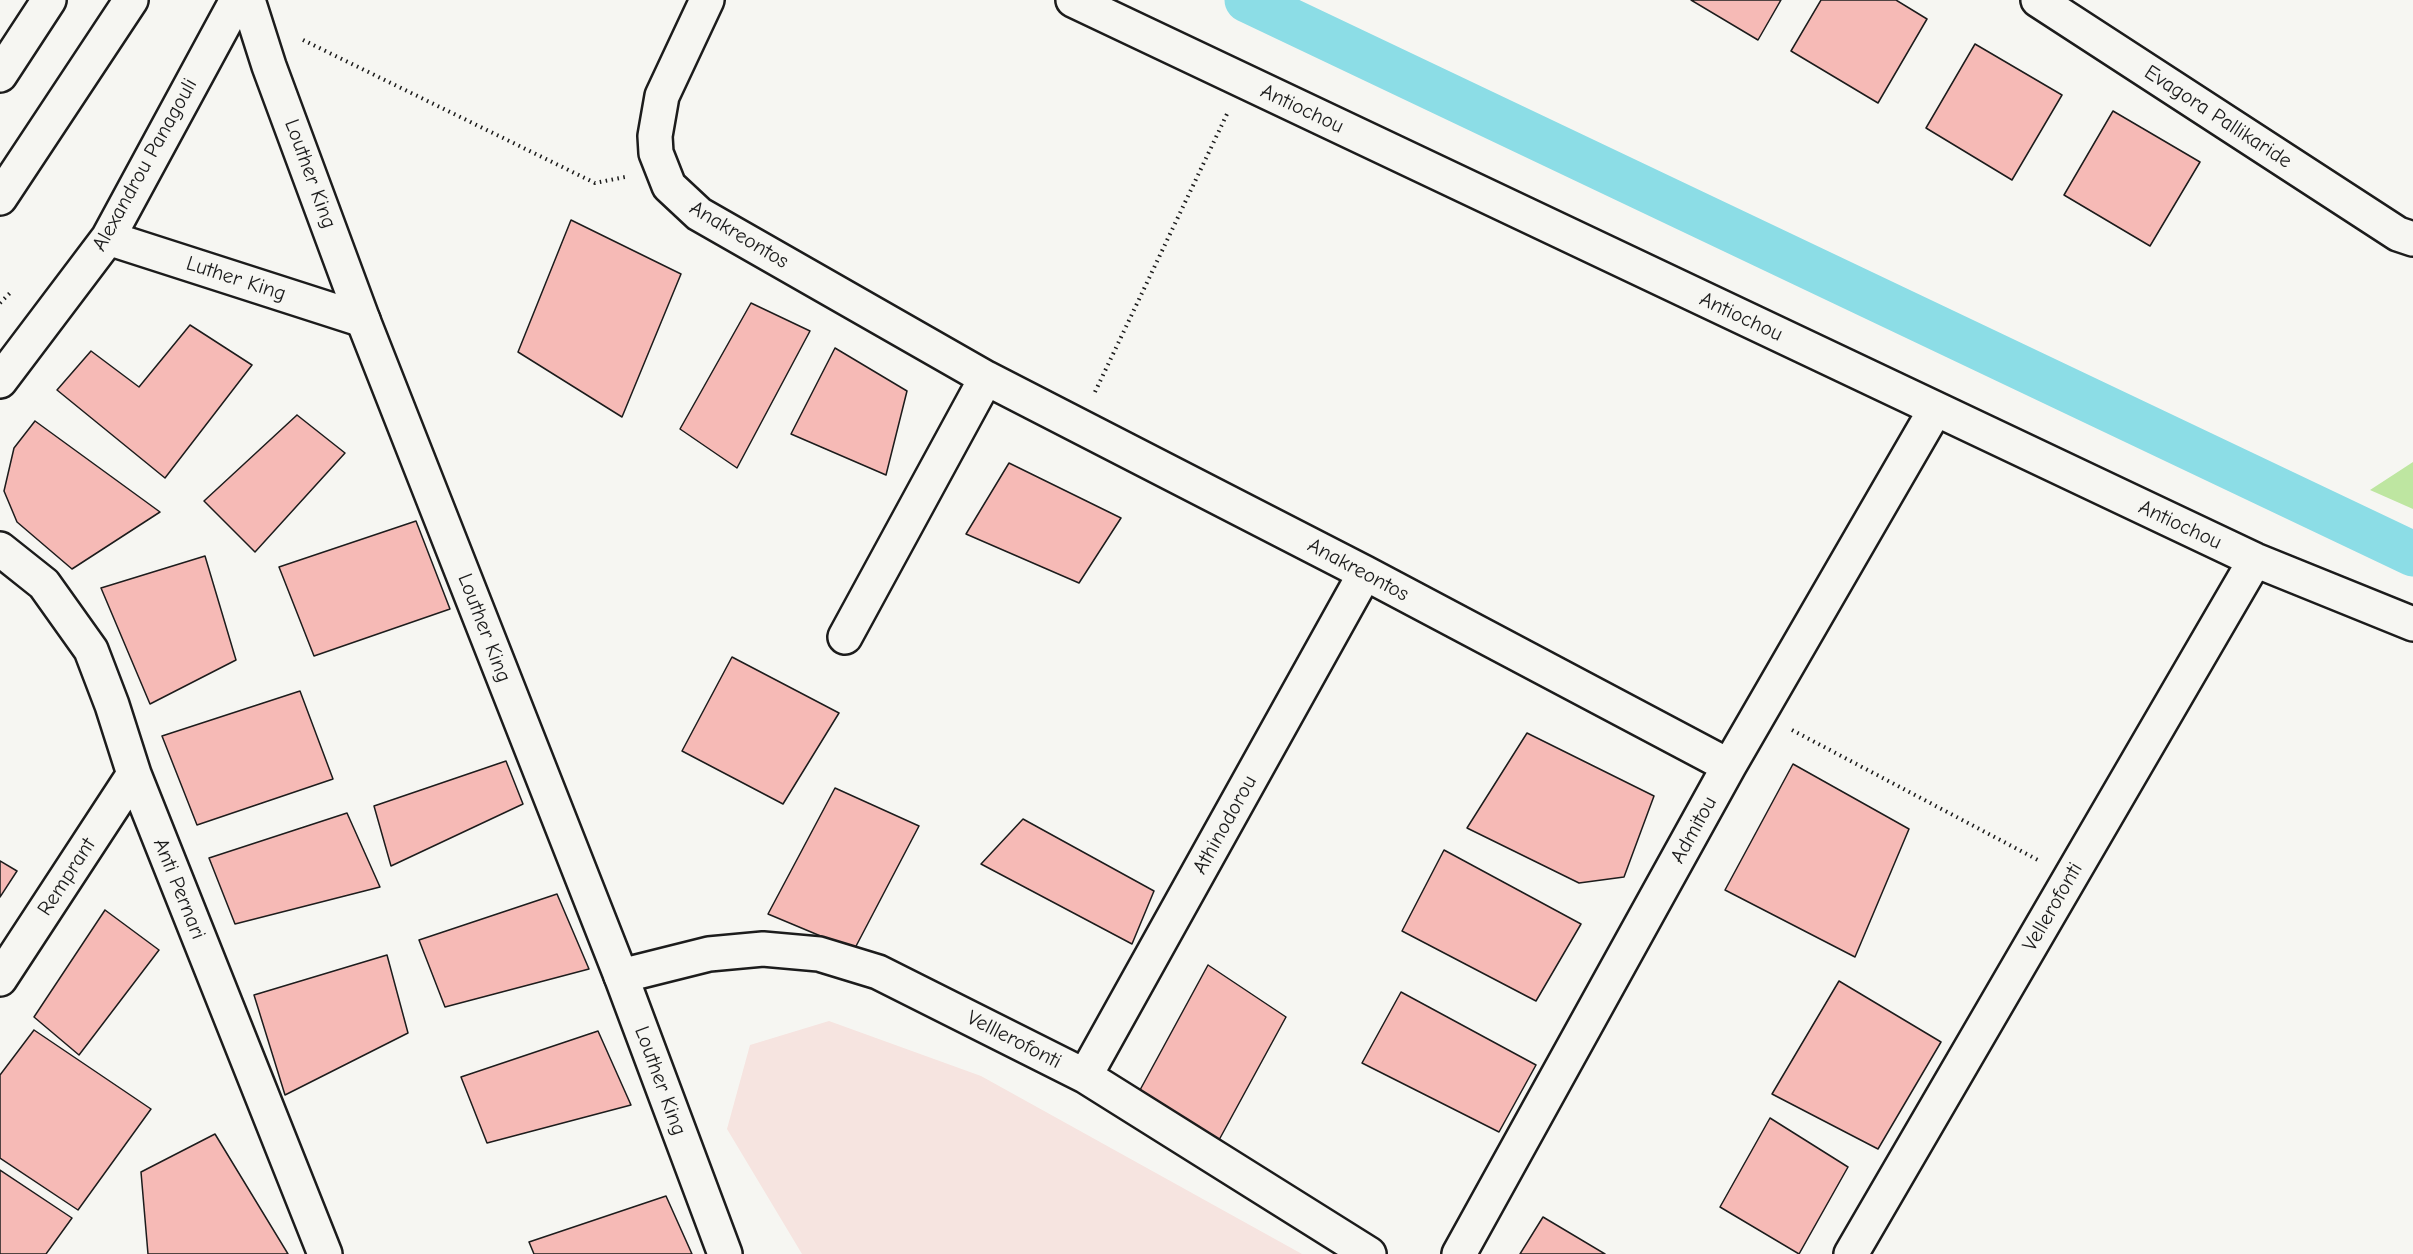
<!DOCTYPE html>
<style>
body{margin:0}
canvas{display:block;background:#f6f6f2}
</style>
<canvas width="2413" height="1254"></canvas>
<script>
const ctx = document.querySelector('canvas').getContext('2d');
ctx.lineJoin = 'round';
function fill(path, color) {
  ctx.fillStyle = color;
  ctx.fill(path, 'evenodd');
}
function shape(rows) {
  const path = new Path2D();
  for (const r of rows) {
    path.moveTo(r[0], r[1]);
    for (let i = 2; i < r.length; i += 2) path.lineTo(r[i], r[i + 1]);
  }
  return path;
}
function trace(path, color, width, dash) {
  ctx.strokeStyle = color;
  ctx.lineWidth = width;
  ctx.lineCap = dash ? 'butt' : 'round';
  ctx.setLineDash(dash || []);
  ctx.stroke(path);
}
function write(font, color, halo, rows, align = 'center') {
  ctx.font = font + ' "Comic Neue",sans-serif';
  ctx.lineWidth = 5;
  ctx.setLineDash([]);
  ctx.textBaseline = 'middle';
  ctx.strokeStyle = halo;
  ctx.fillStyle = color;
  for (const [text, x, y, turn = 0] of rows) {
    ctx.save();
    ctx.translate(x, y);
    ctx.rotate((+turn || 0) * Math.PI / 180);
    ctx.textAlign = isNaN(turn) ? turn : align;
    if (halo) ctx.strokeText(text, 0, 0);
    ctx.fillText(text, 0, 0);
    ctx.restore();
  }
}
fill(shape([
 [829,1021,981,1076,1302,1254,802,1254,727,1129,750,1045]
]), '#f6e4e0');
fill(shape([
 [2413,462,2413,509,2370,490]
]), '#bee6a1');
trace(shape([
 [1247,0,2413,554]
]), '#8cdde6', 45);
const building = shape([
 [1691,0,1781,0,1758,40,1691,0],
 [1821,0,1896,0,1927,19,1878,103,1791,51,1821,0],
 [1975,44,2062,95,2012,180,1926,128,1975,44],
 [2113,111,2200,162,2150,246,2064,195,2113,111],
 [571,220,681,274,622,417,518,352,571,220],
 [751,303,810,331,737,468,680,429,751,303],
 [190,325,252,365,165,478,57,390,91,351,139,387,190,325],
 [835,348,907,391,886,475,791,434,835,348],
 [297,415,345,453,255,552,204,501,297,415],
 [35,421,160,512,72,569,17,522,4,491,14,448,35,421],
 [1009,463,1121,518,1079,583,966,534,1009,463],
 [416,521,450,609,314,656,279,567,416,521],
 [205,556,236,660,150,704,101,588,205,556],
 [732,657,839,713,783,804,682,751,732,657],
 [300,691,333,779,197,825,162,736,300,691],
 [1527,733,1654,796,1624,877,1579,883,1467,828,1527,733],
 [506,761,523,804,391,866,374,806,506,761],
 [1793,764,1909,829,1855,957,1725,890,1793,764],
 [835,788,919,826,854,950,768,914,835,788],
 [347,813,380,887,235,924,209,858,347,813],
 [1023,819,1154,891,1132,944,981,864,1023,819],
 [1444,850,1581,924,1536,1001,1402,931,1444,850],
 [0,861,17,871,0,897,0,861],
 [557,894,589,969,445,1007,419,940,557,894],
 [105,910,159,950,79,1055,34,1017,105,910],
 [387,955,408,1033,285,1095,254,995,387,955],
 [1208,965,1286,1017,1219,1140,1140,1090,1208,965],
 [1839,981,1941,1042,1878,1149,1772,1094,1839,981],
 [1401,992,1536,1065,1499,1132,1362,1063,1401,992],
 [34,1030,151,1109,78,1210,0,1158,0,1075,34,1030],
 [598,1031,631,1105,487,1143,461,1077,598,1031],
 [1770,1118,1848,1167,1799,1254,1720,1207,1770,1118],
 [215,1134,288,1254,148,1254,141,1172,215,1134],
 [0,1170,72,1218,46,1254,0,1254,0,1170],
 [666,1196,692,1254,534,1254,529,1242,666,1196],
 [1543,1217,1605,1254,1520,1254,1543,1217]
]);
fill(building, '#f6bab6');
trace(building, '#1c1c1c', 1.5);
const street = shape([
 [707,0,662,96,655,136,656,153,669,186,699,214,986,378,1365,573,1729,766],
 [1073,0,2255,560,2413,624],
 [2038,0,2398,234,2413,239],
 [108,238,363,320],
 [0,381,108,238,237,0],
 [0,549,44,584,91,650,112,705,134,774,325,1254],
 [845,637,986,378],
 [621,976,709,954,763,949,819,954,878,972,1085,1076,1369,1254],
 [0,979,134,774],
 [1085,1076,1365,573],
 [1459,1254,1729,766,1935,410],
 [1851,1254,2255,560]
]);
const secondary = shape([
 [248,0,269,66,363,320,621,976,725,1254],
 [0,75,49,0],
 [0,198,131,0]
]);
trace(street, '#1c1c1c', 38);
trace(secondary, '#1c1c1c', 38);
trace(shape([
 [303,40,595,183,625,177],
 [0,303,10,293],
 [1095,392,1227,114],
 [1792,730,2038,860]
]), '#1c1c1c', 4, [1.5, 4.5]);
trace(street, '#f6f6f2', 33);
trace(secondary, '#f6f6f2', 33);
write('21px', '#1c1c1c', '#f6f6f2', [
 ["Antiochou",1302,109,25],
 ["Evagora Pallikaride",2218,117,33],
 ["Alexandrou Panagouli",145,165,-61],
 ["Louther King",310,174,70],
 ["Anakreontos",739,235,31],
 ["Luther King",236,279,18],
 ["Antiochou",1741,317,25],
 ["Antiochou",2180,525,25],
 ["Anakreontos",1358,570,28],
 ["Louther King",484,628,69],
 ["Athinodorou",1225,825,-61],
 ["Admitou",1694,830,-61],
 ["Remprant",67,877,-57],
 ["Anti Pernari",179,889,68],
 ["Vellerofonti",2053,907,-60],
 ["Velllerofonti",1014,1040,27],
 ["Louther King",660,1081,70]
]);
</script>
